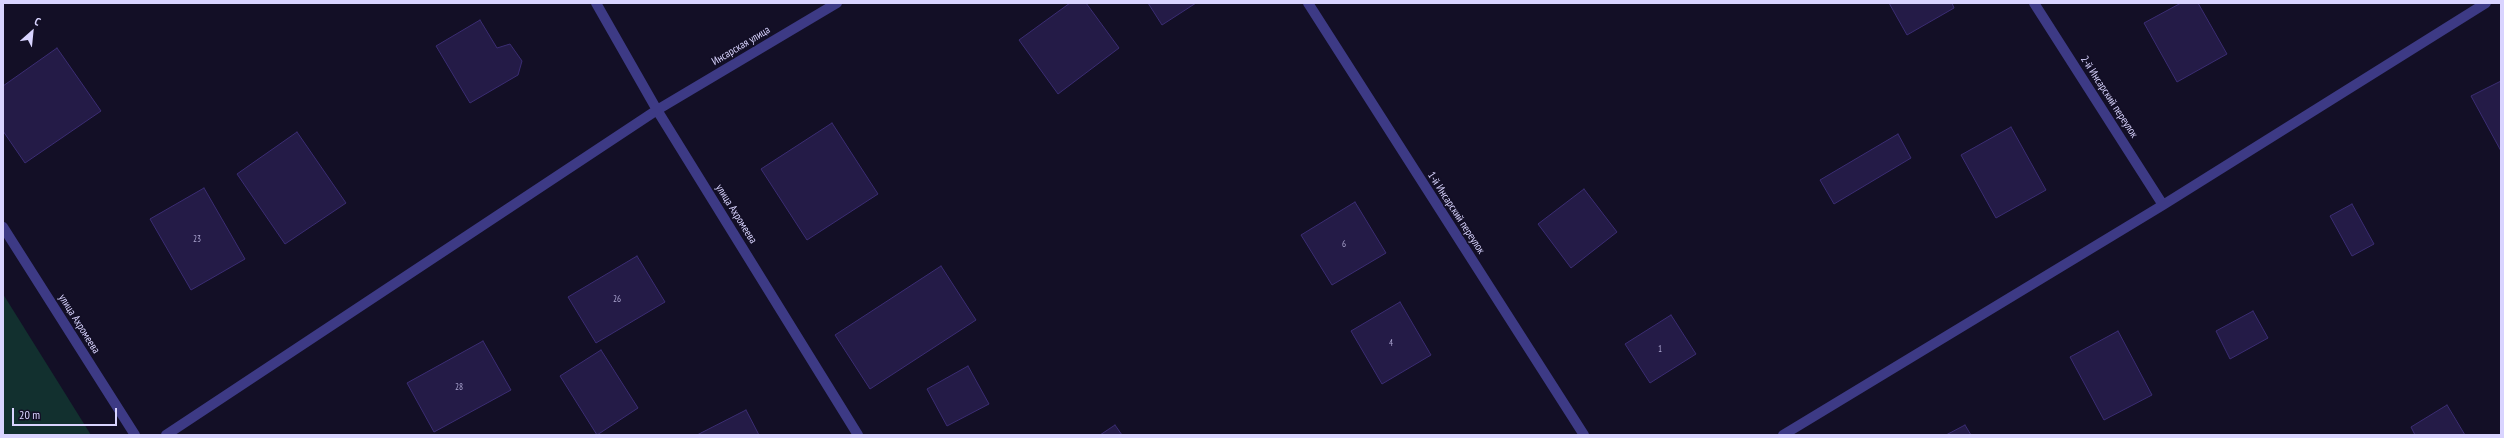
<!DOCTYPE html>
<meta charset="utf-8">
<style>
body{margin:0}
#map{position:relative;width:2504px;height:438px;overflow:hidden;background:#130f26;font-family:"PT Sans Narrow",sans-serif}
canvas{display:block}
.frame{position:absolute;inset:0;border:4px solid #d9d4ff;pointer-events:none}
.north{position:absolute;left:12px;top:12px;width:40px;height:40px;-webkit-text-stroke:3px #130f26;paint-order:stroke;rotate:27deg;font-size:11px;font-weight:700;line-height:16px;text-align:center;color:#d9d4ff}
.north::after{content:'';display:block;margin:auto;width:14px;height:18px;background:#d9d4ff;clip-path:polygon(50% 0,100% 100%,50% 72%,0 100%)}
.scale{position:absolute;left:12px;top:408px;width:105px;height:18px;box-sizing:border-box;border:2px solid #d9d4ff;border-top:0;padding-left:5px;font-size:12px;line-height:14px;white-space:nowrap;color:#d9d4ff;-webkit-text-stroke:3px #130f26;paint-order:stroke}
</style>
<div id="map">
<canvas width="2504" height="438"></canvas>
<div class="frame"></div>
<div class="north">С</div>
<div class="scale">20 m</div>
</div>
<script>
const ctx = document.querySelector('canvas').getContext('2d');
ctx.lineJoin = 'round';
function fill(path, color) {
  ctx.fillStyle = color;
  ctx.fill(path, 'evenodd');
}
function shape(rows) {
  const path = new Path2D();
  for (const r of rows) {
    path.moveTo(r[0], r[1]);
    for (let i = 2; i < r.length; i += 2) path.lineTo(r[i], r[i + 1]);
  }
  return path;
}
function trace(path, color, width, dash) {
  ctx.strokeStyle = color;
  ctx.lineWidth = width;
  ctx.lineCap = dash ? 'butt' : 'round';
  ctx.setLineDash(dash || []);
  ctx.stroke(path);
}
function write(font, color, halo, rows, align = 'center') {
  ctx.font = font + ' "PT Sans Narrow",sans-serif';
  ctx.lineWidth = 3.5;
  ctx.setLineDash([]);
  ctx.textBaseline = 'middle';
  ctx.strokeStyle = halo;
  ctx.fillStyle = color;
  for (const [text, x, y, turn = 0] of rows) {
    ctx.save();
    ctx.translate(x, y);
    ctx.rotate((+turn || 0) * Math.PI / 180);
    ctx.textAlign = isNaN(turn) ? turn : align;
    if (halo) ctx.strokeText(text, 0, 0);
    ctx.fillText(text, 0, 0);
    ctx.restore();
  }
}
fill(shape([
 [3,294,91,435,3,435]
]), '#12302f');
const building = shape([
 [1070,3,1086,3,1119,48,1058,94,1019,40,1070,3],
 [1148,3,1196,3,1162,25,1148,3],
 [1889,3,1952,3,1954,8,1907,35,1889,3],
 [2181,3,2198,3,2227,54,2177,82,2144,23,2181,3],
 [480,20,497,48,510,44,522,61,518,75,470,103,436,46,480,20],
 [57,48,101,111,25,163,3,131,3,86,57,48],
 [2501,81,2501,151,2471,96,2501,81],
 [832,123,878,194,807,240,761,169,832,123],
 [2011,127,2046,190,1996,218,1961,155,2011,127],
 [297,132,346,203,285,244,237,174,297,132],
 [1898,134,1911,158,1834,204,1820,180,1898,134],
 [204,188,245,259,191,290,150,219,204,188],
 [1584,189,1617,232,1571,268,1538,224,1584,189],
 [1355,202,1386,253,1332,285,1301,235,1355,202],
 [2352,204,2374,244,2352,256,2330,216,2352,204],
 [637,256,665,302,596,343,568,297,637,256],
 [941,266,976,320,870,389,835,335,941,266],
 [1400,302,1431,355,1382,384,1351,331,1400,302],
 [2253,311,2268,338,2230,359,2216,331,2253,311],
 [1671,315,1696,354,1650,383,1625,344,1671,315],
 [2118,331,2152,395,2104,420,2070,357,2118,331],
 [483,341,511,390,434,432,407,383,483,341],
 [601,350,638,408,597,435,560,376,601,350],
 [968,366,989,404,947,426,927,389,968,366],
 [2447,405,2465,435,2415,435,2411,427,2447,405],
 [746,410,759,435,697,435,746,410],
 [1115,425,1122,435,1100,435,1115,425],
 [1965,425,1971,435,1946,435,1965,425]
]);
fill(building, '#241b47');
trace(building, '#3b2d73', 1);
trace(shape([
 [596,3,657,110,858,435],
 [1308,3,1584,435],
 [2034,3,2163,205],
 [3,227,135,435],
 [166,435,657,110,837,3],
 [1783,435,2163,205,2486,3]
]), '#3d3a85', 10);
write('9px', '#aca6d1', null, [
 ["23",197,239],
 ["6",1344,244],
 ["26",617,299],
 ["4",1391,343],
 ["1",1660,349],
 ["28",459,387]
]);
write('11px', '#d9d4ff', '#130f26', [
 ["Инсарская улица",741,46,-31],
 ["2-й Инсарский переулок",2109,97,57],
 ["1-й Инсарский переулок",1456,213,57],
 ["улица Ахромеева",736,214,58],
 ["улица Ахромеева",79,324,58]
]);
</script>
